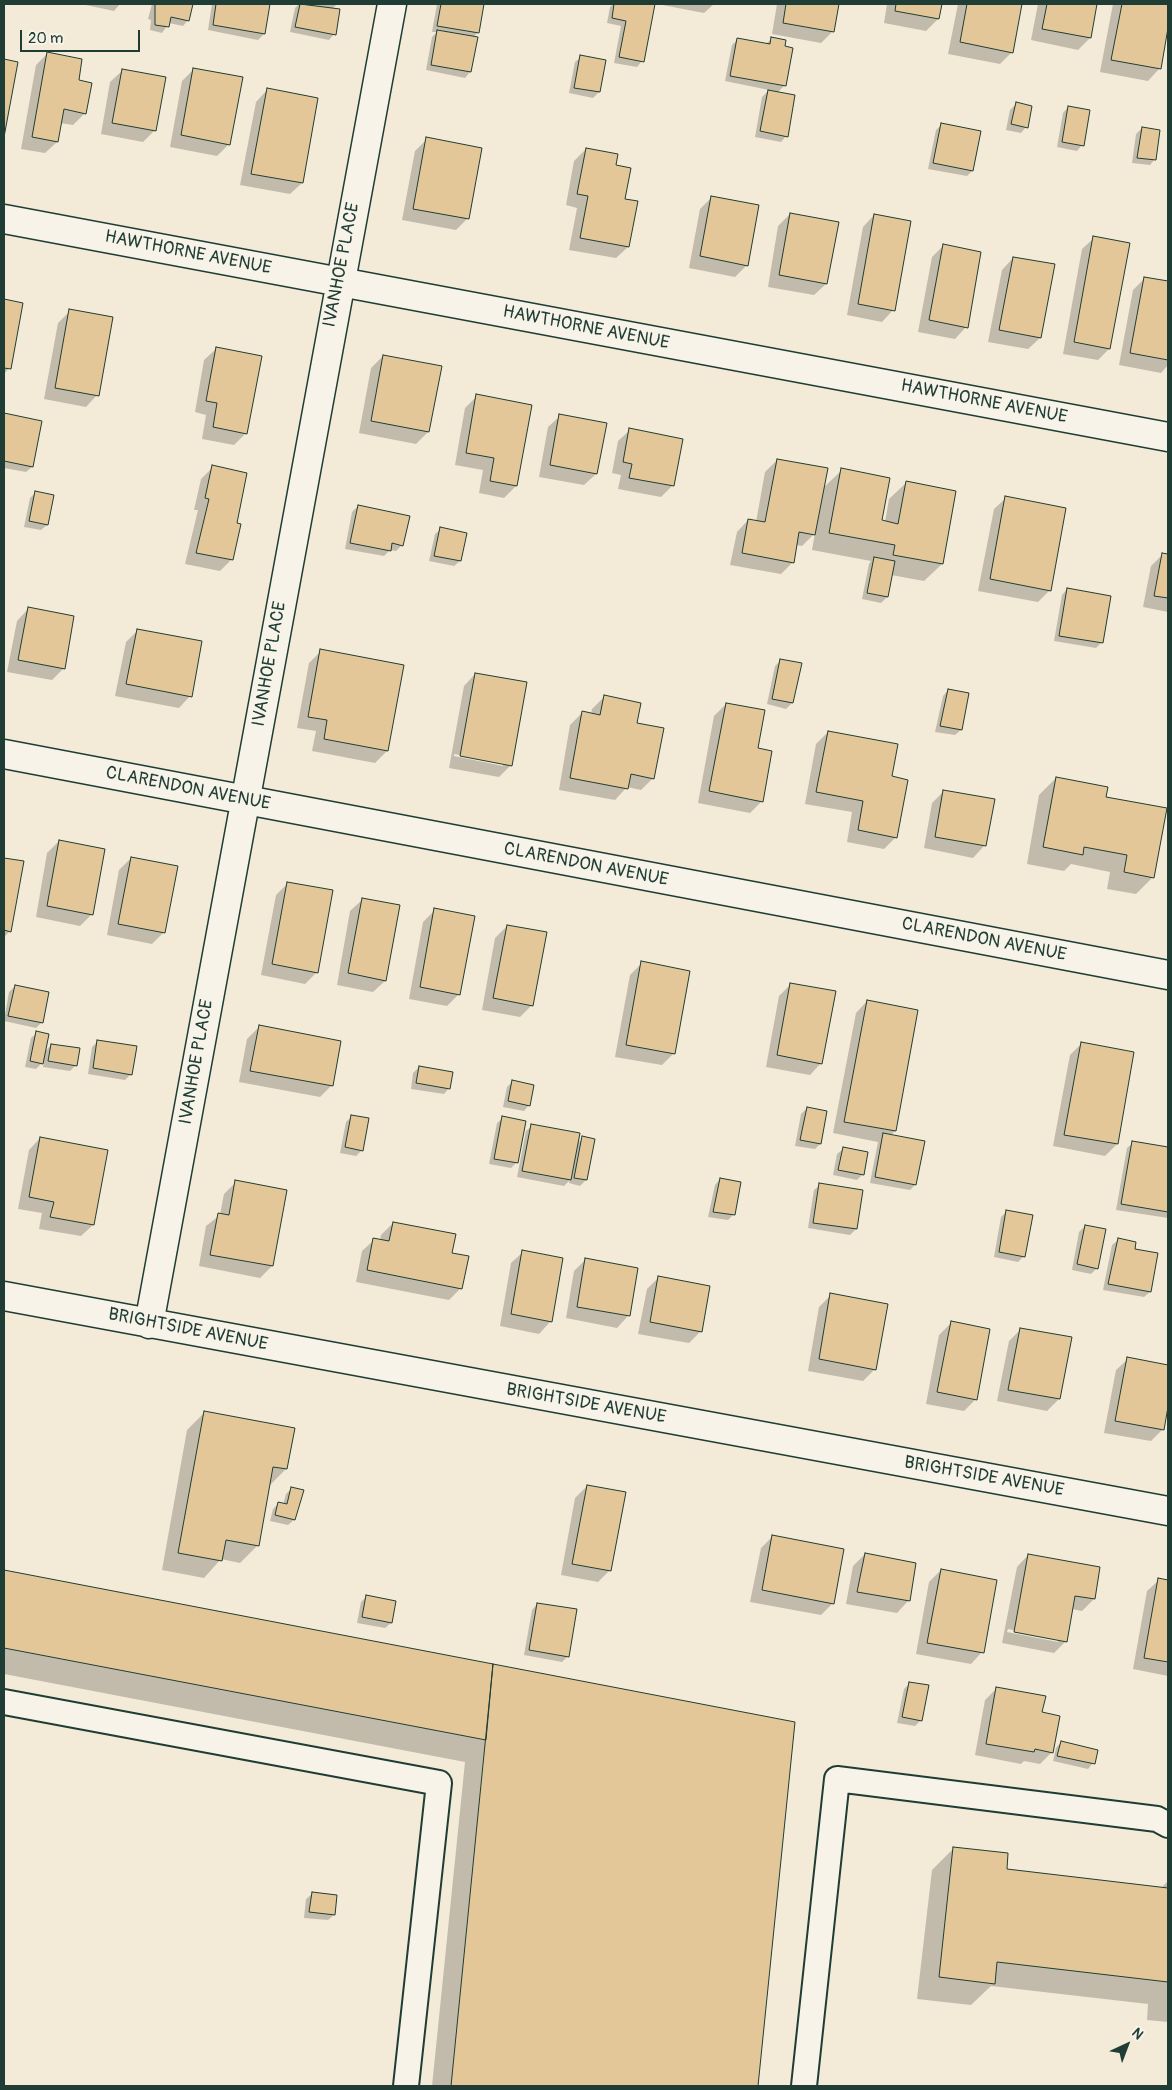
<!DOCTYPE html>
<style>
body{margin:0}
#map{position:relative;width:1172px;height:2090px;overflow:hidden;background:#f3ead8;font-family:Pangolin,sans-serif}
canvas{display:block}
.frame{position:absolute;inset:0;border:5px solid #1f3d34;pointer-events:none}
.north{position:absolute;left:1102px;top:2020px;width:50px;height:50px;-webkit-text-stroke:4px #f7f3e8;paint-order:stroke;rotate:43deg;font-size:14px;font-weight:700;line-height:20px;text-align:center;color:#1f3d34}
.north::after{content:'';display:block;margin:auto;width:18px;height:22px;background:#1f3d34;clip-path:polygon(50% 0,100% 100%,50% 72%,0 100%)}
.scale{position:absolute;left:20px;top:30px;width:120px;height:22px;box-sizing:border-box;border:2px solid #1f3d34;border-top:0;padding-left:6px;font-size:15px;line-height:18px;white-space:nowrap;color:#1f3d34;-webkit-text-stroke:4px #f7f3e8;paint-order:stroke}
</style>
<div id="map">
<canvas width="1172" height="2090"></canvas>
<div class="frame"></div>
<div class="north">N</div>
<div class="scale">20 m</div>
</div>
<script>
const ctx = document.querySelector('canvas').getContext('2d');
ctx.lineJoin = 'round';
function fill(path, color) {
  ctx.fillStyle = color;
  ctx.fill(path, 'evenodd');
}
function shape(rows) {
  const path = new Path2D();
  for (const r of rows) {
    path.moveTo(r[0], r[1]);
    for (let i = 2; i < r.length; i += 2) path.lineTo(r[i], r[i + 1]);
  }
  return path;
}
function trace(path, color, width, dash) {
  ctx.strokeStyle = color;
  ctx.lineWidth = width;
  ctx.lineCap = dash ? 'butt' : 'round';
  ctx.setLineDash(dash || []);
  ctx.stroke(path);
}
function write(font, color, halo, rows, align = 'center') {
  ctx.font = font + ' Pangolin,sans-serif';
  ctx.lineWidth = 4;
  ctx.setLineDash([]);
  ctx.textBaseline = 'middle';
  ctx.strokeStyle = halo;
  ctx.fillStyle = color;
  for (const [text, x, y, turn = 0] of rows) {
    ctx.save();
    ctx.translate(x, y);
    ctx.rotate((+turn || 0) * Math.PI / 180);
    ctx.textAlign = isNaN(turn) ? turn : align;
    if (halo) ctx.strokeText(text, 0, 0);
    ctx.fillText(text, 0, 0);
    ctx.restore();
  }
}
fill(shape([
 [81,4,120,4,114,11],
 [152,4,191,4,188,20,183,26,169,23,162,33,150,30,151,20,148,19],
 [212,4,269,4,264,34,258,40,208,30],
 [299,4,337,4,332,9,334,34,329,40,290,32,295,8],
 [437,4,483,4,477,33,473,38,470,72,465,78,426,70,432,37,437,32,432,32],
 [613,4,653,5,642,61,637,67,614,63,621,26,607,23,610,7],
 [657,4,714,4,704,13],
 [777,4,838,4,833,31,821,43,772,34],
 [887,4,941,4,938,19,926,31,884,23],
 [958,4,1021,4,1012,52,1000,64,948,54],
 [1038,4,1096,4,1090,38,1078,50,1031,40],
 [1113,4,1168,4,1168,21,1159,69,1148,81,1100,72],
 [738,39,766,44,771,39,784,47,792,49,784,86,777,93,786,136,781,142,755,137,762,97,769,90,725,81,732,45],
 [48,53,77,81,85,113,73,125,60,123,57,142,45,153,21,149,36,65],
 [581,57,604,61,599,92,593,98,569,93,575,62],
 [4,60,16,63,4,131],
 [194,69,229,144,217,156,170,147,182,81],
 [122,71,155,130,143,142,101,134,110,82],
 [267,90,302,183,290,194,240,185,256,102],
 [1016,104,1026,127,1021,133,1006,130,1010,110],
 [1068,107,1082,145,1077,151,1057,147,1063,113],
 [942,124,972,171,967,176,928,169,936,130],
 [1142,128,1155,159,1150,165,1132,163,1136,134],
 [427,139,468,218,456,230,402,220,415,151],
 [586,149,624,200,628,247,616,258,569,250,577,208,566,205,574,161],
 [711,198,747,265,735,277,689,268,700,209],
 [790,214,826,284,814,295,768,287,778,226],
 [874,215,893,310,882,322,847,315,863,227],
 [1094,238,1109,349,1098,360,1063,354,1082,249],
 [943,246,966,327,955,339,918,332,932,257],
 [1013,258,1040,338,1028,349,988,342,1002,270],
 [1145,278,1168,282,1168,365,1161,373,1119,365,1133,290],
 [4,301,21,304,9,368,4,374],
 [70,311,97,395,86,407,44,399,58,323],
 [216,349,246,433,234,445,202,439,206,415,195,412,204,360],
 [383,356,440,367,428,432,416,444,359,433,371,368],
 [477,396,516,486,504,498,479,493,483,470,455,465,465,408],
 [4,414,41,422,32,467,26,472,4,468],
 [560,416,596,474,584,485,539,477,548,427],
 [630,430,673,485,661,497,618,489,621,475,612,473,618,441],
 [777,460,822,489,842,470,881,521,885,522,889,499,907,482,942,564,924,581,891,575,887,597,881,603,862,599,869,564,871,561,812,550,815,533,802,546,796,545,793,562,781,574,730,565,737,532,748,520,756,522,765,472],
 [213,467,235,524,232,559,220,571,185,564,198,510,194,510,201,479],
 [36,492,47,525,41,530,24,527,30,498],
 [1006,498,1050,590,1038,602,978,591,994,509],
 [358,506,402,545,396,551,390,550,384,556,345,549,352,512],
 [441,529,460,561,454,566,429,561,435,534],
 [1163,554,1168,556,1168,612,1143,607,1151,566],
 [1067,589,1102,642,1096,648,1054,641,1062,595],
 [28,609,64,668,52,680,7,672,17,621],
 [138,630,190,696,179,708,115,696,126,642],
 [321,651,387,751,375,763,312,751,316,731,297,728,309,663],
 [781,660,800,664,792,703,786,709,767,704,775,666],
 [475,674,511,765,499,777,449,768,464,686],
 [454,754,503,763,503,766,454,756],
 [948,690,961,730,955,735,935,732,943,696],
 [604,697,636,724,653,778,641,790,627,787,615,800,559,790,570,725,582,713,591,714,592,709],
 [726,704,756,749,762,801,750,813,698,803,714,716],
 [828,732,890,777,896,837,884,849,847,842,852,812,805,804,816,744],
 [1056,778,1105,798,1153,877,1136,894,1107,889,1110,872,1071,864,1064,871,1027,864,1039,795],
 [944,791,993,800,984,846,973,858,924,848,932,803],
 [59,841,92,914,80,926,36,917,47,853],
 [131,858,164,932,152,944,107,935,119,870],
 [4,859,22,862,10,931,4,937],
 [288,883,317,972,305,984,261,975,276,895],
 [362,900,385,981,373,992,337,985,350,911],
 [435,910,459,994,447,1006,409,999,423,922],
 [507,926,532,1005,520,1017,482,1010,495,938],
 [642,963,674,1053,662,1065,615,1057,630,975],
 [791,984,821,1063,810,1075,766,1067,779,996],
 [15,986,41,1023,36,1028,4,1021,9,992],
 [867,1001,895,1131,890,1136,915,1185,910,1190,870,1183,878,1142,833,1133,856,1013],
 [259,1027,332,1085,320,1097,239,1082,247,1039],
 [37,1033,44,1053,51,1045,76,1065,70,1071,43,1067,44,1061,36,1069,25,1067,31,1038],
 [98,1041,131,1074,125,1080,88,1074,92,1047],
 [1082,1043,1133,1053,1117,1144,1105,1156,1053,1146,1070,1055],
 [419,1067,449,1088,444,1094,411,1089,413,1073],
 [513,1081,529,1105,524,1111,503,1107,507,1087],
 [807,1108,820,1144,815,1149,795,1146,801,1114],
 [352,1116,362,1150,356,1156,340,1153,346,1122],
 [503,1118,517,1162,511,1168,489,1164,497,1123],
 [532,1126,577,1144,583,1138,594,1140,586,1180,580,1186,569,1183,570,1180,564,1186,517,1177,526,1131],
 [40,1138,93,1225,81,1236,39,1229,42,1213,18,1209,29,1150],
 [1133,1143,1168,1149,1168,1218,1116,1210,1127,1148],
 [843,1149,863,1174,857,1180,833,1175,837,1154],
 [720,1179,734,1214,728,1220,708,1217,715,1185],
 [236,1182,285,1191,272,1266,260,1278,199,1266,206,1226,220,1215,224,1194],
 [820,1185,856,1229,850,1235,808,1228,814,1190],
 [1006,1212,1024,1256,1018,1262,994,1257,1001,1217],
 [393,1223,461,1288,449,1300,356,1282,362,1251,374,1240,380,1241,381,1235],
 [1085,1226,1097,1268,1091,1274,1072,1270,1079,1232],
 [1118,1240,1133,1250,1150,1292,1144,1297,1103,1290,1112,1245],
 [523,1252,562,1259,550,1322,539,1334,500,1326,511,1263],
 [586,1259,637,1269,628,1316,617,1328,566,1318,574,1271],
 [659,1277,701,1331,689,1343,638,1334,647,1289],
 [831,1295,875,1369,863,1381,808,1371,819,1307],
 [951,1323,976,1399,964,1411,926,1404,939,1335],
 [1021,1329,1059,1399,1047,1411,997,1401,1009,1341],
 [1128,1359,1168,1366,1168,1400,1163,1429,1151,1441,1104,1433,1116,1370],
 [205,1412,286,1469,269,1486,258,1545,240,1563,221,1559,204,1578,162,1570,187,1430],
 [587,1486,610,1570,598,1582,561,1575,575,1498],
 [292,1488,302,1491,294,1520,288,1525,270,1521,273,1509,279,1503,283,1505,286,1494],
 [772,1537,833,1603,821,1615,750,1602,761,1548],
 [865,1554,915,1564,908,1601,897,1613,846,1604,853,1566],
 [1028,1555,1094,1599,1082,1611,1072,1609,1066,1641,1054,1653,1002,1643,1017,1567],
 [1008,1629,1058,1639,1058,1642,1007,1632],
 [941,1570,982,1652,971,1664,916,1654,929,1582],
 [4,1572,793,1723,757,2086,432,2086,465,1762,4,1674],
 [1159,1580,1168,1581,1168,1676,1133,1669,1147,1591],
 [366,1597,391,1623,385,1628,357,1623,361,1602],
 [537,1604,568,1656,562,1662,524,1655,532,1610],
 [910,1683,921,1720,915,1726,897,1723,904,1689],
 [997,1688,1041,1713,1052,1752,1040,1764,1024,1761,1021,1764,975,1755,985,1700],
 [1061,1742,1093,1763,1088,1769,1053,1761,1056,1748],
 [954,1848,1005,1871,1161,1888,1168,1881,1168,2022,1147,2020,1148,2004,991,1986,971,2005,917,1999,932,1870],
 [312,1894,334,1915,328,1920,304,1918,306,1899]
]), '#0003');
const building = shape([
 [155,4,193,4,189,21,171,17,169,27,155,25,155,4],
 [216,4,270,4,265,34,213,25,216,4],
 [300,4,340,9,336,35,295,27,300,4],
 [441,4,484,4,479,33,437,26,441,4],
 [614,4,655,4,644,62,619,57,626,21,612,18,614,4],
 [786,4,839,4,834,32,783,23,786,4],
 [896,4,942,4,939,19,895,11,896,4],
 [967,4,1022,4,1013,53,960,42,967,4],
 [1047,4,1097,4,1091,38,1042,29,1047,4],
 [1122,4,1168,4,1168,28,1161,69,1111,60,1122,4],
 [437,30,478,37,471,72,431,65,437,30],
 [771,37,786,40,785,46,793,48,786,86,730,76,737,38,770,44,771,37],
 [47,52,82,59,79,80,92,83,86,114,64,109,58,142,32,137,47,52],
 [580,55,606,60,600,92,574,88,580,55],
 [4,59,18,62,4,137,4,59],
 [193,68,243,77,230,145,181,135,193,68],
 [122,69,166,77,156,131,112,123,122,69],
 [267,88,318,98,303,183,251,174,267,88],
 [768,90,795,95,788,137,760,131,768,90],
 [1016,102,1032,106,1028,128,1011,124,1016,102],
 [1068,106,1090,110,1084,146,1062,142,1068,106],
 [941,123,981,131,973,171,933,163,941,123],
 [1142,127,1160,130,1156,160,1137,158,1142,127],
 [426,137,482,148,469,219,413,209,426,137],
 [586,148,618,154,616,165,631,168,625,199,638,201,629,247,580,238,588,196,577,194,586,148],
 [711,196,759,205,748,266,700,256,711,196],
 [790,213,839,222,827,284,779,275,790,213],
 [874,214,911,221,895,311,858,304,874,214],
 [1093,236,1130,243,1110,349,1074,342,1093,236],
 [943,244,981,252,968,328,929,320,943,244],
 [1013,257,1055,264,1041,338,999,330,1013,257],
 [1144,277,1168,281,1168,360,1130,353,1144,277],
 [4,299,23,303,11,369,4,368,4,299],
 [69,309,113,317,99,396,55,388,69,309],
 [216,347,262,356,247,434,213,427,217,403,206,401,216,347],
 [383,355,442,366,429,432,371,421,383,355],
 [476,394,532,405,517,486,490,481,494,458,466,453,476,394],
 [4,413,42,421,33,467,4,461,4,413],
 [559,414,607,423,597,474,550,465,559,414],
 [629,428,683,439,674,486,629,478,632,464,623,462,629,428],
 [777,459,828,468,815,535,799,532,794,563,742,553,748,519,765,522,777,459],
 [212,465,247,473,237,523,241,524,233,560,196,553,209,499,205,498,212,465],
 [841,468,890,478,882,520,898,524,906,481,956,491,943,564,893,555,895,545,829,533,841,468],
 [35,491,54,495,48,525,29,521,35,491],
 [1005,496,1066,508,1051,591,990,579,1005,496],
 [358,505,410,516,403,546,392,543,391,551,350,543,358,505],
 [440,527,467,533,461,561,434,556,440,527],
 [1162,553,1168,554,1168,598,1154,596,1162,553],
 [874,557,895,561,888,597,867,593,874,557],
 [1067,588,1111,596,1103,643,1059,636,1067,588],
 [28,607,74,616,65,669,18,660,28,607],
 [137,629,202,641,192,697,126,684,137,629],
 [320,649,404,665,388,751,324,739,327,720,308,717,320,649],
 [780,659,802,663,793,703,772,699,780,659],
 [475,673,527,682,512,766,460,756,475,673],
 [948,689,969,693,962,730,940,726,948,689],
 [604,695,641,703,637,723,664,728,654,779,631,774,628,789,570,778,582,711,600,715,604,695],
 [726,703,765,710,758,748,772,751,763,802,709,791,726,703],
 [828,731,898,744,892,776,908,780,897,838,858,830,863,801,816,792,828,731],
 [1056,777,1108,787,1106,797,1167,808,1154,878,1124,872,1127,855,1084,847,1083,855,1043,847,1056,777],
 [943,790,995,799,986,846,935,837,943,790],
 [59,840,105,849,93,915,47,906,59,840],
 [131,857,178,866,165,933,118,924,131,857],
 [4,858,24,861,11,932,4,930,4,858],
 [287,882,333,890,318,973,272,964,287,882],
 [362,898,400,905,386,981,348,973,362,898],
 [434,908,475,916,460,995,420,987,434,908],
 [507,925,547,932,533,1006,493,998,507,925],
 [641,961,690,971,675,1054,626,1045,641,961],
 [790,983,836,991,822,1064,777,1055,790,983],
 [15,985,49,992,43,1023,8,1016,15,985],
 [867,1000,918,1010,896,1131,844,1122,867,1000],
 [259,1025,341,1041,333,1086,250,1071,259,1025],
 [36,1031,49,1034,43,1064,30,1061,36,1031],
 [97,1040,137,1046,132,1075,93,1068,97,1040],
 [1081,1042,1134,1052,1118,1144,1064,1135,1081,1042],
 [51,1044,80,1048,77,1066,48,1061,51,1044],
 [419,1066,453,1072,450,1089,416,1083,419,1066],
 [512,1080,534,1085,530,1106,508,1101,512,1080],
 [807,1107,827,1111,821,1144,800,1140,807,1107],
 [351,1115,369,1118,363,1151,345,1147,351,1115],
 [502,1116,526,1121,518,1163,494,1159,502,1116],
 [531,1124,580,1133,571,1180,522,1171,531,1124],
 [883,1133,925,1141,916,1185,875,1177,883,1133],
 [582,1136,595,1139,587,1180,574,1178,582,1136],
 [40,1137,108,1150,94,1225,50,1217,54,1202,29,1197,40,1137],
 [1132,1141,1168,1147,1168,1212,1121,1204,1132,1141],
 [843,1147,868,1152,864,1175,838,1170,843,1147],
 [720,1178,741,1182,735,1215,713,1212,720,1178],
 [235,1180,287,1190,273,1266,210,1255,218,1213,229,1215,235,1180],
 [819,1183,863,1190,857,1229,813,1223,819,1183],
 [1006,1210,1033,1215,1025,1257,999,1252,1006,1210],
 [393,1222,456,1234,452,1253,469,1256,462,1289,367,1270,373,1238,389,1241,393,1222],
 [1085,1225,1106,1229,1098,1269,1077,1264,1085,1225],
 [1118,1238,1136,1242,1135,1249,1158,1253,1151,1292,1108,1284,1118,1238],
 [522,1250,563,1258,552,1322,511,1314,522,1250],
 [585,1258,638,1268,630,1316,577,1307,585,1258],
 [658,1276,710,1286,702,1332,650,1322,658,1276],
 [830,1293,888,1304,876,1370,819,1359,830,1293],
 [951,1321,990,1329,977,1400,937,1392,951,1321],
 [1020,1328,1072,1337,1060,1399,1008,1390,1020,1328],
 [1127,1357,1168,1365,1168,1407,1164,1430,1115,1421,1127,1357],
 [204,1411,295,1428,287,1469,273,1467,259,1546,226,1540,222,1561,178,1553,204,1411],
 [587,1485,626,1492,611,1571,572,1564,587,1485],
 [291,1487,304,1490,295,1520,275,1515,278,1502,287,1504,291,1487],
 [772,1535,844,1549,834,1604,762,1590,772,1535],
 [865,1553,916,1563,910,1601,857,1592,865,1553],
 [1028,1554,1100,1567,1095,1599,1075,1596,1067,1642,1014,1632,1028,1554],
 [941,1569,997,1580,984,1653,927,1643,941,1569],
 [4,1570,493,1664,486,1740,4,1648,4,1570],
 [1158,1578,1168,1580,1168,1662,1144,1658,1158,1578],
 [366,1595,396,1601,392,1623,362,1617,366,1595],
 [537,1603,577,1609,569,1657,529,1650,537,1603],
 [493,1664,795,1722,758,2086,451,2086,493,1664],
 [909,1682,929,1685,922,1721,902,1717,909,1682],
 [996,1687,1046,1696,1042,1712,1060,1716,1053,1753,1035,1749,1034,1752,986,1744,996,1687],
 [1061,1741,1098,1750,1095,1764,1057,1756,1061,1741],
 [953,1847,1008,1853,1007,1869,1168,1888,1168,1982,997,1962,995,1984,939,1977,953,1847],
 [312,1892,337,1895,335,1915,309,1912,312,1892]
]);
fill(building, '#e4c798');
trace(building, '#1f3d34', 1);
const lane = shape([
 [4,1702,439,1783,406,2086],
 [804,2086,837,1779,1157,1819,1168,1825]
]);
const street = shape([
 [4,219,1168,437],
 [4,754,1168,975],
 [4,1296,1168,1511],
 [149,1324,392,4]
]);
trace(lane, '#1f3d34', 28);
trace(street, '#1f3d34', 31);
trace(lane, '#f7f3e8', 24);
trace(street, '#f7f3e8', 28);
write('18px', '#1f3d34', '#f7f3e8', [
 ["HAWTHORNE AVENUE",188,253,11],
 ["IVANHOE PLACE",342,265,-79],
 ["HAWTHORNE AVENUE",586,328,11],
 ["HAWTHORNE AVENUE",984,402,11],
 ["IVANHOE PLACE",270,664,-80],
 ["CLARENDON AVENUE",188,789,11],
 ["CLARENDON AVENUE",586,865,11],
 ["CLARENDON AVENUE",984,940,11],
 ["IVANHOE PLACE",197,1062,-80],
 ["BRIGHTSIDE AVENUE",188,1330,11],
 ["BRIGHTSIDE AVENUE",586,1404,10],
 ["BRIGHTSIDE AVENUE",984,1477,10]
]);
</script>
